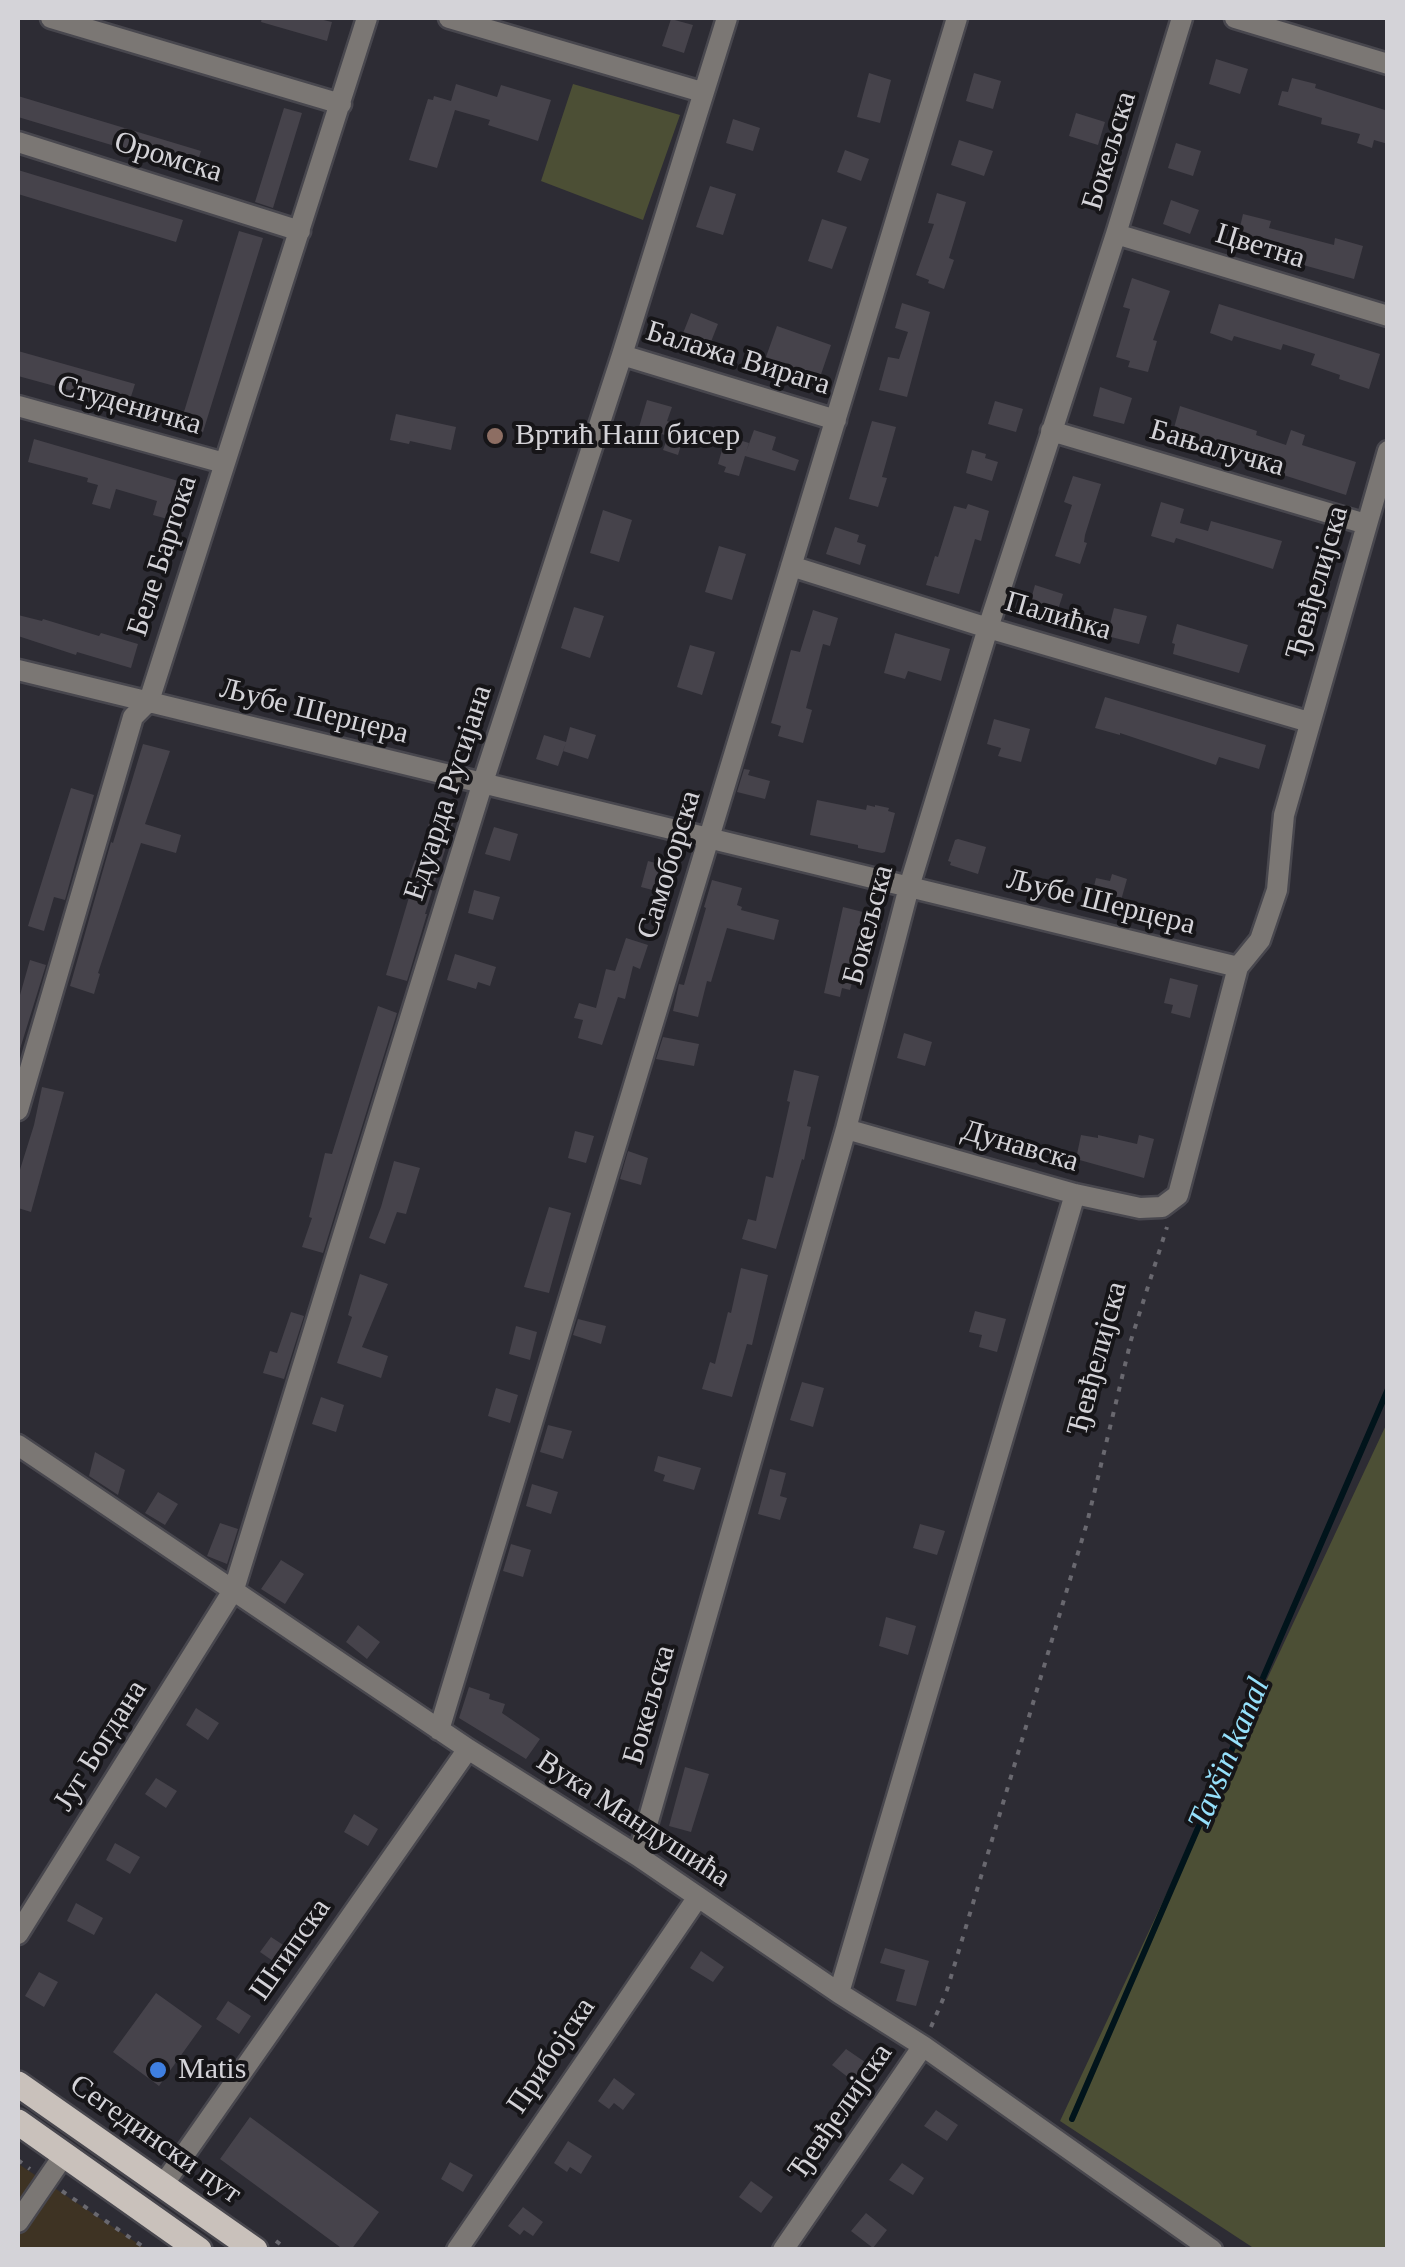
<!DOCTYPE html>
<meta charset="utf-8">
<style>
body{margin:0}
#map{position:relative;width:1405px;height:2267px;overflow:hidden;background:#2d2c34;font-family:"Times New Roman",serif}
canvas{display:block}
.frame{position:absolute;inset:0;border:20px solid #d4d3d8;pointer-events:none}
</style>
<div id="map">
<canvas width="1405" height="2267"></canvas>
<div class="frame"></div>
</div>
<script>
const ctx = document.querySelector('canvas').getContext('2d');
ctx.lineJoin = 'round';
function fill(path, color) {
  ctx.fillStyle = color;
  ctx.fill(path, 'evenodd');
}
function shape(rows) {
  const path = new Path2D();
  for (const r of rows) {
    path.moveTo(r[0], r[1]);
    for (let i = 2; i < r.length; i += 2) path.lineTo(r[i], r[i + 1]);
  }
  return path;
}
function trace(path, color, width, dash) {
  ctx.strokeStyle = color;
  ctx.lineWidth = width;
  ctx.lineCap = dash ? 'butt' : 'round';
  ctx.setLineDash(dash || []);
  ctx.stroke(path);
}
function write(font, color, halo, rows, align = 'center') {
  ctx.font = font + ' "Times New Roman",serif';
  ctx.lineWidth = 8;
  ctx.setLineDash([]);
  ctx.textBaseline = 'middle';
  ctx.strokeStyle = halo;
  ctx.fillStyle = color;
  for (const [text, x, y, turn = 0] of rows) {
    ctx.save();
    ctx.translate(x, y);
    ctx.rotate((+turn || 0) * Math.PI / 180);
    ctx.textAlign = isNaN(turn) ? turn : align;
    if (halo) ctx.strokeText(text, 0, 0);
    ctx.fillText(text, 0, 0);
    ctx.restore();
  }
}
fill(shape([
 [18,2163,23,2167,146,2249,18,2249]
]), '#3e3323');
fill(shape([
 [573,84,680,115,643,220,541,181],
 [1387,1423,1387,2249,1255,2249,1060,2121]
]), '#4c4f35');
trace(shape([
 [1072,2119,1388,1389]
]), '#01141b', 6);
fill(shape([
 [262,18,315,18,332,22,327,41,261,22],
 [671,19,693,25,684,53,662,46],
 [1216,59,1248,69,1240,94,1209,84],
 [869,73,891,80,880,123,857,117],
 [974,73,1001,81,993,109,966,101],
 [1292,78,1316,84,1315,88,1388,111,1388,144,1374,140,1372,148,1357,143,1360,134,1321,124,1322,118,1278,105,1282,91,1288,92],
 [456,84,497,97,501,85,551,100,538,141,488,125,490,120,455,110,437,168,409,160,428,99,433,100,434,96,451,101],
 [18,96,201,151,195,170,18,117],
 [284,108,302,113,273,208,255,202],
 [1076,113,1105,122,1098,145,1069,136],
 [733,119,760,128,753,151,726,143],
 [959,140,993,151,984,176,951,165],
 [1176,143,1201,151,1193,176,1168,168],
 [845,150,869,159,861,181,837,172],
 [18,170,183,220,176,242,18,194],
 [710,186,736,194,723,235,696,227],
 [937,193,966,202,949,258,954,260,944,289,928,283,929,280,916,275,934,224,928,223],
 [1171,200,1199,210,1190,234,1163,224],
 [1243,214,1271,221,1269,228,1334,245,1335,238,1363,246,1354,279,1285,260,1285,258,1247,250,1249,243,1237,240],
 [822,219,847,227,832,269,808,261],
 [239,231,263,238,203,432,180,425],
 [1132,278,1170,291,1153,340,1157,341,1148,372,1128,367,1130,361,1116,357,1130,309,1123,307],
 [902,303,930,312,907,397,879,390,888,357,899,359,908,332,895,328],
 [1219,304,1380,354,1369,389,1339,379,1340,375,1311,365,1315,354,1283,344,1281,350,1234,336,1232,341,1210,333],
 [691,313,718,324,705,357,678,346],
 [777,326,831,345,815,392,761,371],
 [18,351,135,384,128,406,18,376],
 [1100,387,1132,398,1124,424,1093,416],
 [647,400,672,407,667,421,686,428,678,455,663,450,668,436,639,427],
 [995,401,1023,409,1016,432,988,424],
 [1180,406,1257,431,1256,435,1286,445,1291,430,1305,435,1302,445,1356,462,1346,495,1227,457,1227,455,1171,439],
 [396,414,456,427,451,450,410,441,409,444,390,440],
 [872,421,896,427,882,477,887,478,878,507,849,499],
 [754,430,776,437,772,450,799,460,795,471,745,456,739,476,724,472,726,467,718,464,726,436,749,443,746,452],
 [34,439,192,485,186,508,175,505,171,520,153,515,157,501,116,489,110,509,92,504,98,485,87,482,88,478,28,462],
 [972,450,986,454,985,458,998,462,992,481,966,473],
 [1073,476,1101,484,1085,535,1084,542,1087,543,1080,564,1055,556,1072,505,1064,502],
 [1161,502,1184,509,1180,523,1208,531,1211,521,1282,541,1273,569,1176,538,1174,543,1151,536],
 [968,504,989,511,981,541,975,539,959,594,926,585,935,556,938,557,954,506,966,509],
 [603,510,632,520,619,562,590,553],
 [835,527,859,535,857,542,866,545,860,565,826,554],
 [719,546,746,554,732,600,705,592],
 [1035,585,1063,594,1055,619,1028,610],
 [574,607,604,616,590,658,561,648],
 [1114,608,1147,616,1139,644,1107,636],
 [813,610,838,618,830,646,823,644,806,708,812,710,803,743,778,736,781,726,771,723,791,650,800,652],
 [18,615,42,621,43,619,99,636,101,633,138,644,131,668,77,652,76,655,18,636],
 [1177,624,1248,645,1239,673,1173,654,1175,644,1172,643],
 [895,633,950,649,941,681,908,671,905,679,884,673],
 [690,645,715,652,702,695,677,687],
 [1105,697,1266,745,1259,769,1219,757,1216,765,1120,733,1120,735,1095,728],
 [994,719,1030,729,1021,762,998,756,1001,748,987,744],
 [570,727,596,735,588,759,563,751,566,743,558,766,536,759,544,735,566,742],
 [143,744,170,751,145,824,181,835,176,853,141,843,98,973,100,974,94,994,70,986,111,842,113,843],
 [744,769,750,770,748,775,770,781,765,799,737,792],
 [71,788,94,795,65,900,54,897,44,931,28,926],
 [817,800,866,810,867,805,875,807,875,805,889,808,888,811,895,813,885,852,882,853,858,848,858,845,810,835],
 [432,813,455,818,425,914,427,914,407,981,386,975,412,887,406,885,415,860,418,861],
 [494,827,518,834,510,861,485,854],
 [958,839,986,847,978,874,950,865,951,862,948,861,955,840],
 [648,861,667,866,660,892,641,887],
 [1112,874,1127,879,1118,911,1090,903,1096,878,1110,881],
 [712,880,742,888,737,905,742,907,741,910,779,920,774,940,727,928,711,982,707,981,698,1017,673,1011,679,984,684,985,706,908,704,907],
 [474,890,500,897,493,920,468,913],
 [843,907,871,914,850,990,842,988,840,997,824,993],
 [626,938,648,945,640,969,633,966,625,999,618,997,602,1045,578,1038,583,1020,574,1018,579,1003,596,1008,606,969,615,971],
 [455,954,496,967,490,986,478,982,476,989,447,980],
 [30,960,46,965,20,1049,18,1049,18,1002],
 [1170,978,1198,985,1190,1018,1171,1013,1173,1005,1164,1003],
 [378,1006,397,1013,323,1253,302,1247,312,1218,309,1217,325,1153,332,1154],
 [904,1033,932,1042,925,1066,897,1058],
 [663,1037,699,1044,694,1066,656,1059],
 [794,1070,819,1076,807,1126,811,1127,804,1160,802,1159,776,1249,742,1239,748,1219,756,1221,766,1176,773,1178,790,1102,787,1101],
 [42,1087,64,1092,31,1212,18,1208,18,1176,34,1125],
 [575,1131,594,1136,586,1163,568,1158],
 [1081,1135,1098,1138,1098,1135,1137,1144,1139,1135,1154,1139,1144,1178,1076,1159],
 [628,1151,648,1158,641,1185,620,1179],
 [394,1161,420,1168,406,1214,397,1212,385,1244,369,1238,381,1207],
 [549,1207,571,1213,549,1293,524,1287],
 [741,1268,768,1275,752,1345,747,1344,732,1397,702,1389,710,1362,715,1364,728,1312,731,1313],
 [360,1274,388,1284,362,1347,388,1356,381,1378,337,1363,352,1317,348,1315],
 [975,1311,1006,1319,997,1352,979,1347,982,1335,969,1332],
 [291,1312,304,1316,284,1379,263,1373,270,1351,277,1353],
 [578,1319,606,1326,601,1344,573,1335],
 [516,1326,537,1332,530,1360,509,1354],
 [802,1382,824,1388,813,1427,790,1420],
 [496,1388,518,1395,510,1423,488,1416],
 [321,1397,344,1405,336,1432,312,1424],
 [548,1425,572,1431,563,1459,540,1452],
 [95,1452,125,1470,118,1495,89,1476],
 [658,1456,701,1468,694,1490,663,1481,665,1475,654,1471],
 [770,1469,786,1473,780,1496,787,1498,780,1520,758,1514],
 [532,1484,558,1492,551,1514,526,1506],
 [158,1492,178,1504,165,1525,145,1513],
 [220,1523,238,1529,227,1564,207,1556],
 [920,1524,945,1531,937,1555,913,1548],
 [511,1544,531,1550,523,1577,503,1571],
 [281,1560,304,1574,285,1604,261,1589],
 [886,1617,916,1626,908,1655,879,1646],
 [358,1625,380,1642,367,1659,346,1642],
 [469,1687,490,1694,489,1699,505,1704,502,1713,540,1739,526,1759,459,1718],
 [196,1708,219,1723,208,1740,186,1725],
 [685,1767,709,1774,691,1832,669,1826],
 [156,1778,177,1791,166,1808,145,1794],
 [354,1814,378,1829,368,1846,344,1832],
 [115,1843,140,1857,130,1874,106,1860],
 [76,1903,103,1918,94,1935,67,1921],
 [271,1937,294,1952,283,1968,260,1952],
 [885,1948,929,1961,916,2006,896,2001,905,1970,880,1963],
 [701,1951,724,1967,713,1982,690,1968],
 [39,1972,58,1982,44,2007,25,1996],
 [156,1993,202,2026,159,2086,113,2052],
 [228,2001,251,2016,239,2034,216,2019],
 [846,2049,865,2062,853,2081,832,2065],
 [614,2078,635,2094,623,2110,614,2103,609,2109,598,2101],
 [936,2110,958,2125,947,2141,924,2126],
 [250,2117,379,2212,351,2250,344,2250,220,2159],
 [568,2141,592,2156,581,2174,570,2167,567,2172,554,2163],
 [450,2162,473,2175,463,2192,441,2179],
 [902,2163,924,2178,913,2195,889,2180],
 [751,2181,773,2197,761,2213,739,2197],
 [523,2207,543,2222,533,2236,524,2230,520,2235,508,2226],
 [866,2213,887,2230,873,2248,851,2231]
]), '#46434b');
const minor = shape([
 [51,18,341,104],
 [449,18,702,92],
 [1235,18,1388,64],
 [18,142,300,231],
 [1116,234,1388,316],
 [622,355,836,420],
 [18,406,224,463],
 [1051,431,1366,524],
 [791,566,988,628,1309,722],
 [18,670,1238,967],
 [18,1110,133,717,149,701,367,18],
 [846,1129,1075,1194,1140,1208,1162,1207,1178,1195,1238,967,1260,940,1277,890,1284,815,1388,451],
 [18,1445,468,1749,638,1856,839,1993,923,2046,1212,2250],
 [439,1730,957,18],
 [638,1856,846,1129,909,887,988,628,1116,234,1182,18],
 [18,1934,234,1589,482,785,622,355,727,18],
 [839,1993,1075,1194],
 [163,2185,468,1749],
 [18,2222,64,2155],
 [457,2250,698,1897],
 [783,2250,923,2046]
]);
const major = shape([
 [18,2084,255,2250],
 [18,2122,199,2250]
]);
trace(minor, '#48474e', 25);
trace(major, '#48474e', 30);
trace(shape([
 [931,2027,947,1990,1087,1523,1131,1340,1167,1227],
 [18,2160,30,2169],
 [62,2191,148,2250],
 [276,2241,288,2250]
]), '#69686f', 4, [5, 8]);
trace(minor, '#7b7774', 20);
trace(major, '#c9c1bb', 25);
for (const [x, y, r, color] of [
 [495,436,10,"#8d6e63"],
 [158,2070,10,"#3f7fe0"]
]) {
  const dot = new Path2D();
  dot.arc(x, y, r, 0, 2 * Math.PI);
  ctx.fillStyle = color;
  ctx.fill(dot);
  trace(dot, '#161518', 4);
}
write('30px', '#d4d3d8', '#161518', [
 ["Бокељска",1110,151,-73],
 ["Оромска",168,158,17],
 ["Цветна",1260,247,17],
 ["Балажа Вирага",738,359,17],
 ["Студеничка",129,406,16],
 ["Бањалучка",1217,449,16],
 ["Беле Бартока",163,556,-72],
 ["Ђевђелијска",1318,583,-74],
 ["Палићка",1058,617,16],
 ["Љубе Шерцера",314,712,14],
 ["Едуарда Русијана",449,793,-72],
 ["Самоборска",670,865,-73],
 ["Љубе Шерцера",1101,903,14],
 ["Бокељска",869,925,-75],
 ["Дунавска",1020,1147,16],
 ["Ђевђелијска",1098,1359,-75],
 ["Бокељска",650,1705,-74],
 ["Југ Богдана",101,1746,-58],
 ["Вука Мандушића",633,1820,33],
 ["Штипска",291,1950,-55],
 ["Прибојска",552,2056,-56],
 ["Ђевђелијска",841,2112,-55],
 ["Сегедински пут",155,2140,35]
]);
write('30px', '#d4d3d8', '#161518', [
 ["Вртић Наш бисер",515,436],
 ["Matis",178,2070]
], 'left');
write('italic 32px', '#95e0fb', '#161518', [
 ["Tavšin kanal",1230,1754,-67]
]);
</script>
